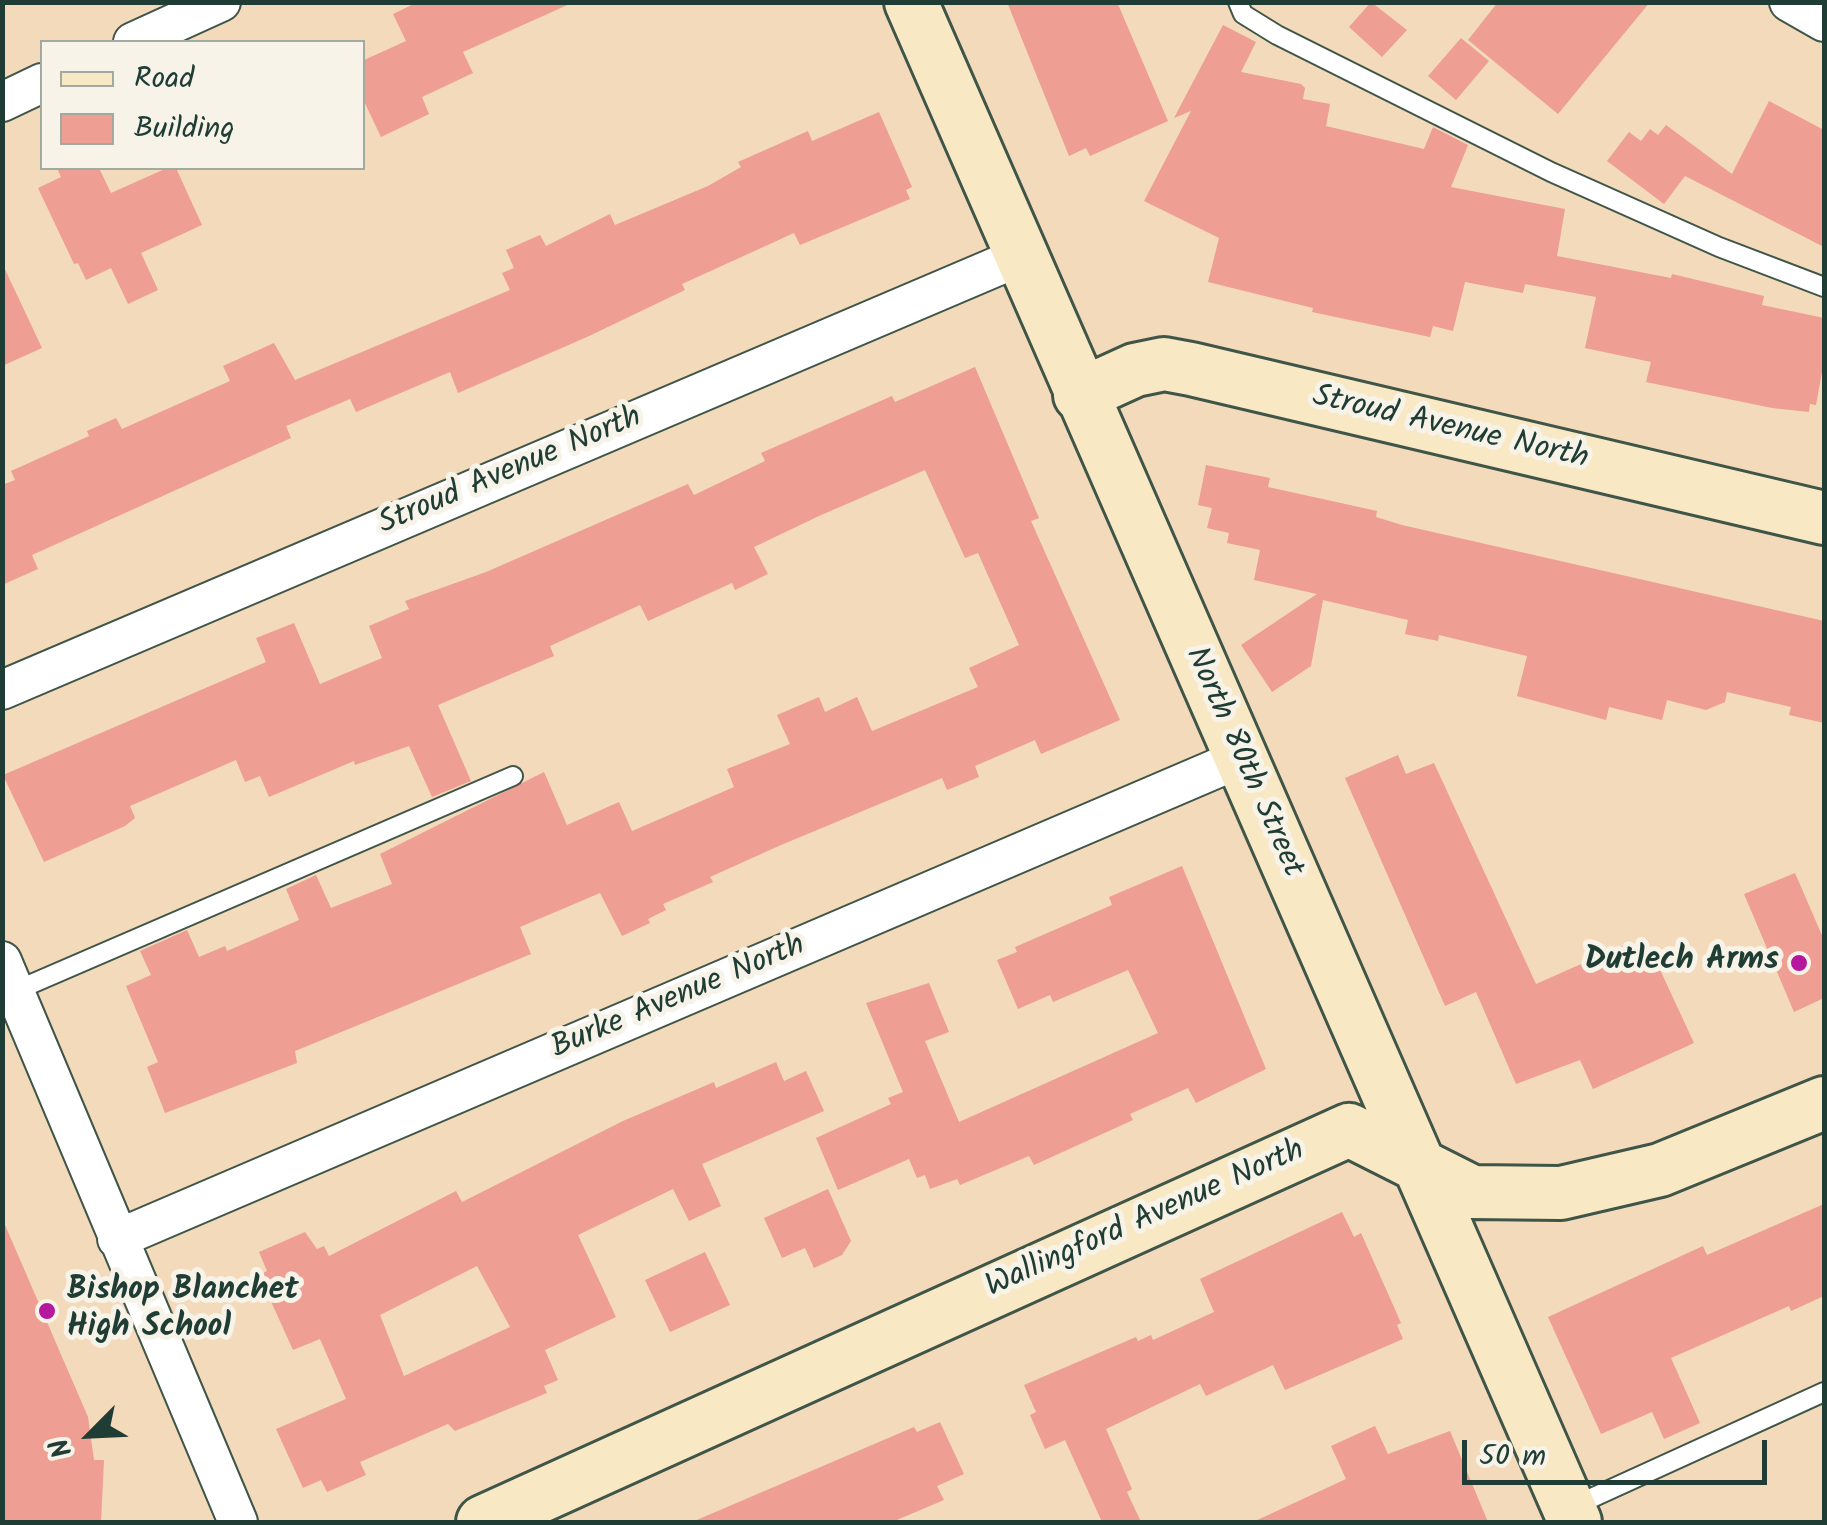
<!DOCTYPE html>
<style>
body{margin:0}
#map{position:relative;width:1827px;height:1525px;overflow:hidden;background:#f2daba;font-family:Kalam,sans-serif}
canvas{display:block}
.frame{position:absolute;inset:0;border:5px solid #1f3d34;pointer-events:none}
.legend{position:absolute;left:40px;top:40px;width:325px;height:130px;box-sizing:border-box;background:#f7f3e8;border:2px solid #a1aaa0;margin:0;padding:12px 18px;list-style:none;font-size:30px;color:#1f3d34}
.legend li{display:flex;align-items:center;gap:20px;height:50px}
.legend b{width:50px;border:2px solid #a1aaa0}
.north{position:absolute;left:40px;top:1385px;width:100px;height:100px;-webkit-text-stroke:8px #f7f3e8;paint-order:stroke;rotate:246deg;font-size:28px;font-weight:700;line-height:40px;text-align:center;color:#1f3d34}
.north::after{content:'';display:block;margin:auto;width:35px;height:45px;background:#1f3d34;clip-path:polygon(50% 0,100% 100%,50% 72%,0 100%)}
.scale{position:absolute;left:1462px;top:1440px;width:305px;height:45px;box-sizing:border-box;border:5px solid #1f3d34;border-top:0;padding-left:12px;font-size:30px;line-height:35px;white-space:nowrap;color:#1f3d34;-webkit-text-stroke:8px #f7f3e8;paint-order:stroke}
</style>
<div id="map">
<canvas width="1827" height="1525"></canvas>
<div class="frame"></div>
<ul class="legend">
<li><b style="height:12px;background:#f8e8c3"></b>Road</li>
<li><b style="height:28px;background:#ee9e92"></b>Building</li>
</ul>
<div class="north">N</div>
<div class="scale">50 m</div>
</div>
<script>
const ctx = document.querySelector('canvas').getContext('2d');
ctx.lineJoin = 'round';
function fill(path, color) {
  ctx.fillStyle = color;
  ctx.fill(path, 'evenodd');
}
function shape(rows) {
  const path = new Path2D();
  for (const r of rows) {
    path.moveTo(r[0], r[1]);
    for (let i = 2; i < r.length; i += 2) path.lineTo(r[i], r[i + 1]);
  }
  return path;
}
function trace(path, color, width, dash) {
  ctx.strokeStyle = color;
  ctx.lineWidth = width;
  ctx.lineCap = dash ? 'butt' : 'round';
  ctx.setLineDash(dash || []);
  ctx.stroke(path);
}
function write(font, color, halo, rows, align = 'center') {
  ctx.font = font + ' Kalam,sans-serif';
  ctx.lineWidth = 10;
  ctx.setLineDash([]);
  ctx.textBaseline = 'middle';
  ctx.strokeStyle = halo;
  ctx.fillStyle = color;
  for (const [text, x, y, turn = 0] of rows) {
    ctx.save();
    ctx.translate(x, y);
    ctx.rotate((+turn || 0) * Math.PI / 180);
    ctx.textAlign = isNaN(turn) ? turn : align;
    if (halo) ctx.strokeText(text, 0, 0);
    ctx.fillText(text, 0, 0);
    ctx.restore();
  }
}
fill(shape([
 [418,2,574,2,463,52,473,73,422,97,429,114,381,137,362,97,362,61,406,41,393,14],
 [1007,2,1117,2,1168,121,1090,156,1086,148,1069,156],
 [1371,2,1407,30,1382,57,1349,27],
 [1498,2,1650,2,1558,114,1468,40],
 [1223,25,1256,42,1241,72,1301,84,1305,88,1303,99,1330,104,1326,126,1424,149,1433,127,1468,145,1451,187,1565,209,1557,256,1671,278,1672,274,1764,296,1762,305,1824,318,1824,361,1816,405,1810,404,1809,412,1772,408,1646,382,1651,362,1585,348,1596,297,1525,284,1523,293,1465,282,1453,331,1433,326,1430,337,1312,312,1313,308,1208,282,1219,238,1144,201,1191,111,1174,118],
 [1461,38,1489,61,1456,100,1428,76],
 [1769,101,1824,130,1824,247,1685,176,1664,204,1607,161,1629,132,1641,141,1650,129,1658,135,1666,125,1732,174],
 [879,112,912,187,906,190,910,199,800,245,794,233,682,284,685,290,587,337,458,393,450,372,356,412,350,399,286,426,291,438,32,555,38,569,2,585,2,485,15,480,11,471,89,436,87,431,116,418,122,429,230,381,223,366,274,343,295,380,510,290,502,273,514,268,506,250,540,235,546,246,610,214,615,225,708,186,741,167,738,162,808,131,812,141],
 [57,168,99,168,111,193,167,168,176,168,202,225,141,253,158,290,128,304,111,268,86,280,78,263,74,264,38,188,61,177],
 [2,263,42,348,2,366],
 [975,367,1039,518,1031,521,1120,720,1041,754,1035,740,975,766,979,777,947,790,942,778,781,845,710,877,713,882,663,904,666,910,648,919,650,923,622,936,600,893,520,927,531,954,295,1051,297,1063,165,1113,147,1067,158,1062,126,986,151,975,140,951,187,930,199,957,225,946,227,951,299,920,286,889,316,875,331,908,392,884,380,854,544,772,567,825,619,802,632,831,734,787,727,769,790,744,777,715,819,697,825,712,857,697,872,731,978,687,969,668,1019,645,978,553,965,558,925,470,819,516,754,547,768,574,735,590,732,583,648,621,640,605,550,646,554,656,438,705,471,781,432,797,409,746,355,765,354,761,269,797,260,776,245,782,236,760,130,806,135,818,125,826,44,862,3,775,266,662,256,638,294,623,320,684,382,658,369,626,409,609,405,601,486,572,688,484,694,495,765,461,761,453,892,396,895,402],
 [1206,465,1270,478,1268,487,1377,511,1376,517,1402,525,1824,621,1824,723,1789,715,1791,707,1727,692,1725,702,1706,710,1667,700,1662,720,1609,707,1606,720,1517,696,1527,656,1439,635,1438,641,1405,634,1408,620,1323,600,1311,666,1272,692,1241,645,1317,594,1254,580,1260,550,1227,543,1229,533,1207,528,1212,508,1198,505],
 [1398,755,1406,774,1434,763,1536,984,1631,942,1636,953,1649,946,1694,1043,1593,1089,1580,1060,1516,1084,1476,992,1445,1006,1345,778],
 [1182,866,1266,1069,1196,1103,1188,1088,1130,1114,1133,1120,1034,1165,1029,1156,960,1185,957,1179,930,1189,925,1175,917,1178,909,1159,838,1190,816,1138,891,1104,888,1098,903,1092,866,1003,929,983,949,1032,925,1041,959,1122,1158,1033,1128,970,1053,1002,1050,995,1018,1009,997,960,1017,952,1015,947,1112,905,1109,897],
 [1795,873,1824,940,1824,998,1794,1012,1744,894],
 [776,1062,784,1081,806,1071,824,1111,702,1164,721,1206,689,1221,673,1189,578,1235,616,1317,545,1350,558,1380,544,1386,547,1393,455,1431,448,1424,360,1462,366,1475,327,1492,321,1480,303,1488,276,1429,346,1399,320,1339,293,1350,259,1275,267,1271,259,1252,305,1232,317,1249,324,1246,329,1256,456,1191,462,1202,623,1121,714,1082,716,1088],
 [477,1266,510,1327,404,1376,380,1315],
 [828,1189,851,1241,842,1255,814,1268,805,1248,782,1258,764,1218],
 [1824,1204,1824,1296,1791,1311,1789,1306,1671,1358,1700,1423,1664,1439,1652,1412,1601,1434,1548,1317,1703,1246,1707,1255],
 [1342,1212,1354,1237,1361,1233,1401,1323,1397,1325,1403,1339,1285,1390,1273,1365,1206,1396,1200,1384,1106,1429,1132,1489,1127,1492,1141,1522,1102,1522,1065,1440,1045,1449,1030,1415,1036,1412,1024,1385,1136,1337,1138,1341,1151,1335,1153,1340,1214,1312,1200,1279],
 [2,1218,88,1417,94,1460,104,1460,101,1522,2,1522],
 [705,1252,730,1305,670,1332,645,1280],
 [940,1422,964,1474,937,1486,944,1500,892,1522,692,1522,914,1427,917,1432],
 [1375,1426,1388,1454,1450,1431,1488,1522,1253,1522,1346,1479,1331,1446]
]), '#ee9e92');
const lane = shape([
 [1238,2,1243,14,1277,35,1551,172,1719,247,1824,287],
 [15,991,513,776],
 [1574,1506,1824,1392]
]);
const street = shape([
 [1789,2,1824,22],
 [133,42,221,2],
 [2,102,42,83],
 [2,690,1019,257],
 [2,961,238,1522],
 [117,1239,1241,758]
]);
const secondary = shape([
 [911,2,1575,1522],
 [1080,395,1135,370,1164,364,1191,369,1824,518],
 [483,1522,1349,1130,1472,1192,1561,1193,1660,1170,1824,1103]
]);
trace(lane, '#3f5548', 22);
trace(street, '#3f5548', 42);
trace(secondary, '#3f5548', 58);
trace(lane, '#fff', 18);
trace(street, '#fff', 38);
trace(secondary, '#f8e8c3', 52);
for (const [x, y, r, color] of [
 [1799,963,10,"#b5179e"],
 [47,1311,10,"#b5179e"]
]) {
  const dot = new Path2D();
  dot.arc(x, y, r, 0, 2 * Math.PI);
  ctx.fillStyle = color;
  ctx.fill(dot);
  trace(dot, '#f7f3e8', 4);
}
write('32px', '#1f3d34', '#f7f3e8', [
 ["Stroud Avenue North",1450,430,13],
 ["Stroud Avenue North",511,473,-23],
 ["North 80th Street",1242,763,66],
 ["Burke Avenue North",679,999,-23],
 ["Wallingford Avenue North",1146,1221,-24]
]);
write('bold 32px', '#1f3d34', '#f7f3e8', [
 ["Dutlech Arms",1779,963],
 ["Bishop Blanchet",67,1293,"left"],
 ["High School",67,1330,"left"]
], 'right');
</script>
